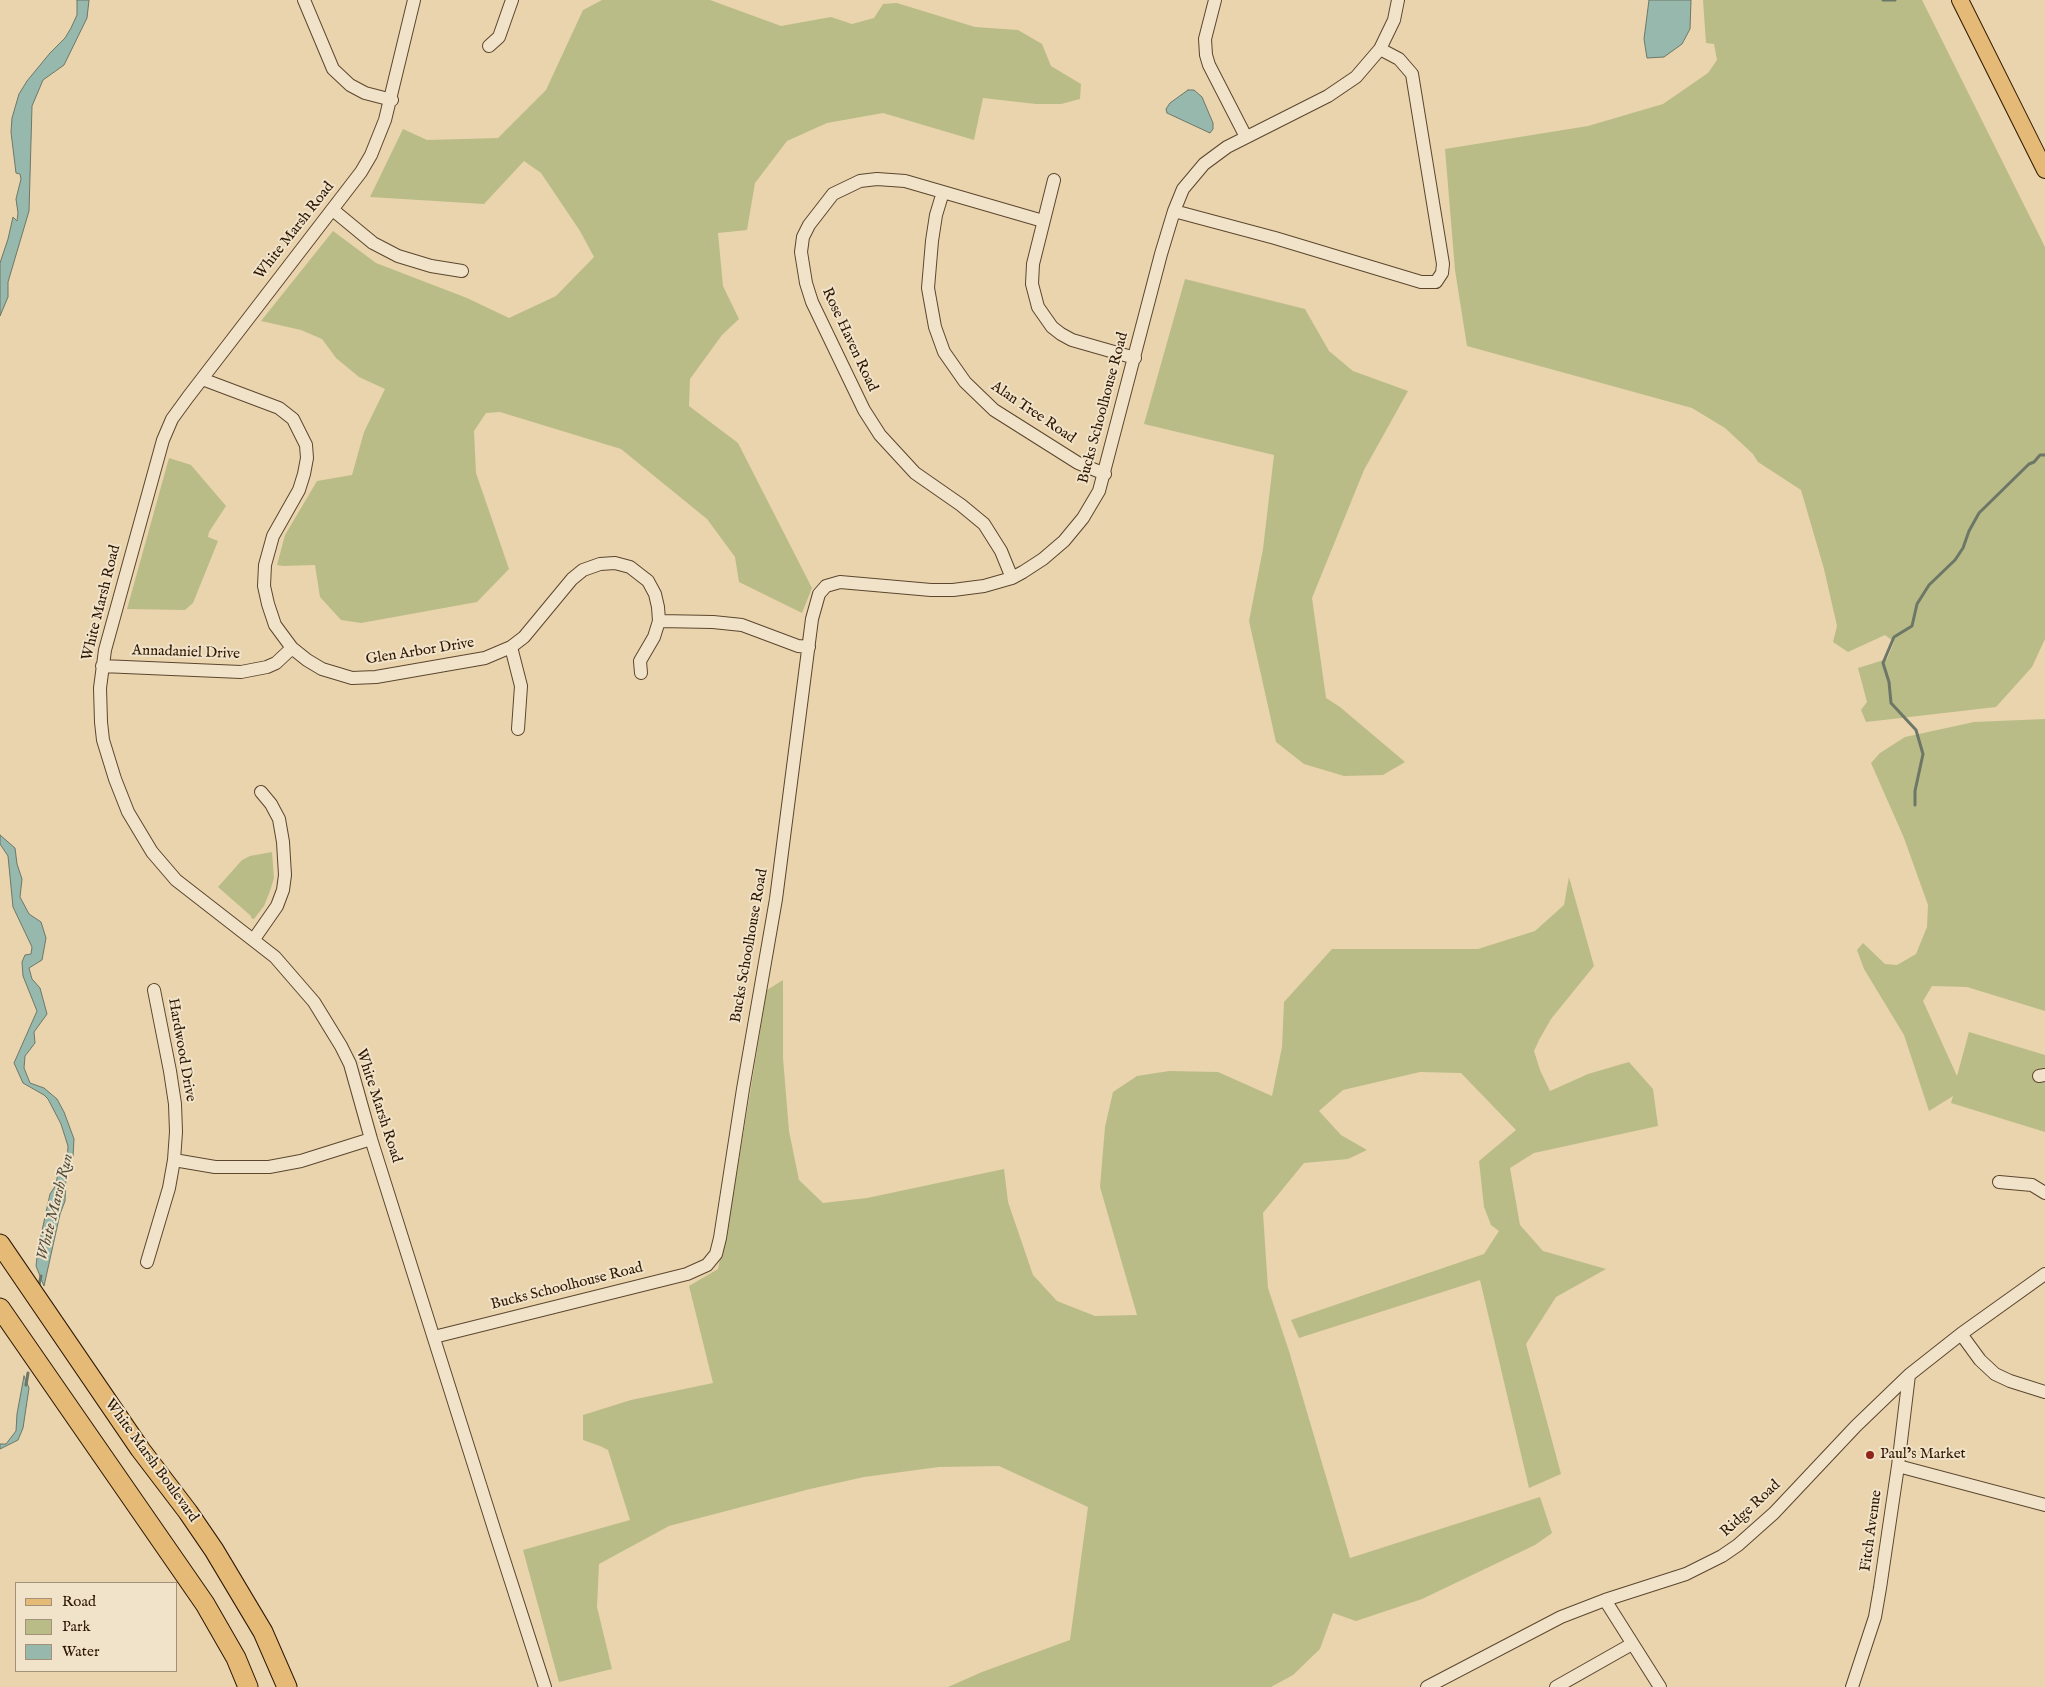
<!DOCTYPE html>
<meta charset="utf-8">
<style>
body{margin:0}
#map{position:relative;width:2045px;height:1687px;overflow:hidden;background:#e9d4ad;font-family:"IM FELL English",serif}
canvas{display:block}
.legend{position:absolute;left:15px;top:1582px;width:162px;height:90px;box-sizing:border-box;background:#f1e3ca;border:1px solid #a3917a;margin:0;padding:6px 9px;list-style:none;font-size:15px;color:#2d1602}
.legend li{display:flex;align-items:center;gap:10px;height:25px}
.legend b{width:25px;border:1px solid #a3917a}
</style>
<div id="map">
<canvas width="2045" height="1687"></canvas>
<ul class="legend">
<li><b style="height:6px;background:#e4ba76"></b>Road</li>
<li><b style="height:14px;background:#babc87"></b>Park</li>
<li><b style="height:14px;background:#97b8ac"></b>Water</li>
</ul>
</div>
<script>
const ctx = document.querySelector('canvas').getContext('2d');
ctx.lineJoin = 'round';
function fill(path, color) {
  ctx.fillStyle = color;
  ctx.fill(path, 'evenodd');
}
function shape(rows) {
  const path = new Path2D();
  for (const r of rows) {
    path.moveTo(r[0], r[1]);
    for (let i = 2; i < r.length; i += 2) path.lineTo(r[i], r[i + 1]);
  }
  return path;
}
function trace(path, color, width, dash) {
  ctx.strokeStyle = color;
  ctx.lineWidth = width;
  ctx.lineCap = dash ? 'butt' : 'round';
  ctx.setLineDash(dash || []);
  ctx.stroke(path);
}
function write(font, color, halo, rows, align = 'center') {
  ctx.font = font + ' "IM FELL English",serif';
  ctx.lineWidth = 4;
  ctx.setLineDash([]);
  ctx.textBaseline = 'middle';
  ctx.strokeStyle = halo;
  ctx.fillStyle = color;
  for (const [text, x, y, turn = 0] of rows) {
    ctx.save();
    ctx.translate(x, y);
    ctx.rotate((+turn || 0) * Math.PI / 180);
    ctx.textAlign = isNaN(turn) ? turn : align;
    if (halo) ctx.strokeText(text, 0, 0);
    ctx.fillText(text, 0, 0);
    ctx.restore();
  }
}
fill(shape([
 [602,0,710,0,781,26,831,17,852,24,874,18,883,4,897,3,975,27,1018,30,1042,44,1051,66,1081,84,1080,99,1061,104,1036,104,983,98,974,140,883,113,827,123,787,141,755,183,747,230,718,233,723,286,739,319,722,335,690,379,689,406,738,443,812,588,802,613,739,582,735,557,707,519,621,449,500,412,486,413,474,431,476,473,509,569,477,602,361,623,341,620,320,597,315,565,283,566,277,565,285,535,317,481,352,475,364,432,385,389,359,377,336,358,322,339,301,330,261,321,333,231,376,263,467,298,509,318,556,296,594,257,580,231,541,173,524,161,484,204,370,197,403,129,427,140,498,138,546,90,583,10],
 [1703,0,1922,0,2045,247,2045,639,2032,667,1996,707,1866,722,1861,710,1867,702,1858,668,1887,659,1894,642,1885,635,1848,652,1833,642,1837,626,1824,569,1801,490,1758,462,1753,454,1725,428,1692,408,1467,346,1455,270,1445,149,1588,126,1663,104,1708,73,1717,60,1714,44,1706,43],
 [1185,279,1305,309,1329,351,1353,371,1408,391,1364,470,1312,598,1326,698,1340,707,1405,762,1383,775,1344,776,1304,764,1276,742,1249,621,1263,549,1274,455,1144,424],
 [169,458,191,465,226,506,209,532,208,537,218,541,193,603,185,610,127,609],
 [2045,719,2045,1011,1967,987,1932,986,1923,1001,1957,1076,1969,1032,2045,1055,2045,1132,1951,1103,1953,1096,1929,1111,1904,1035,1864,969,1857,950,1863,943,1885,964,1897,965,1916,954,1927,927,1928,905,1904,838,1871,763,1880,753,1905,737,1974,722],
 [272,852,274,878,270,891,264,906,254,919,251,918,251,916,218,887,242,860,250,856],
 [1569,877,1594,966,1551,1019,1539,1040,1534,1051,1540,1070,1550,1091,1588,1074,1629,1062,1653,1089,1658,1126,1534,1153,1510,1168,1520,1225,1543,1251,1606,1269,1556,1297,1526,1344,1561,1474,1529,1488,1480,1280,1299,1338,1291,1320,1484,1254,1499,1231,1491,1225,1484,1207,1479,1161,1516,1130,1461,1073,1420,1072,1343,1090,1319,1111,1341,1135,1367,1150,1348,1159,1304,1163,1263,1213,1268,1288,1289,1351,1350,1558,1540,1497,1552,1533,1535,1545,1422,1599,1356,1621,1333,1613,1320,1649,1293,1675,1271,1687,948,1687,982,1672,1070,1640,1088,1507,999,1466,939,1467,864,1477,810,1489,669,1526,599,1564,597,1607,612,1669,559,1682,523,1550,630,1520,608,1450,600,1446,583,1440,583,1415,631,1400,713,1383,689,1286,718,1269,737,1172,767,990,783,980,783,1058,789,1131,799,1180,823,1203,867,1198,1004,1169,1008,1202,1033,1275,1057,1301,1095,1316,1137,1315,1100,1187,1105,1127,1113,1092,1137,1076,1169,1071,1218,1072,1272,1096,1282,1047,1284,1002,1332,949,1478,949,1535,931,1564,905]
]), '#babc87');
const water = shape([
 [77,0,89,0,87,18,64,65,43,80,32,106,29,211,8,282,8,297,0,316,0,263,8,239,13,217,17,221,18,213,16,199,21,179,20,174,16,173,11,132,12,118,19,94,27,81,50,53,65,38,71,28,77,15,77,0],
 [1649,0,1691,0,1690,29,1682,44,1664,57,1647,58,1644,39,1649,0],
 [1188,90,1194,90,1202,97,1213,123,1213,129,1210,133,1167,113,1166,109,1170,103,1188,90],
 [0,835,15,848,17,864,22,879,20,897,29,914,41,922,46,938,42,960,29,968,32,979,40,988,47,1014,34,1032,35,1043,25,1056,24,1068,30,1083,44,1088,57,1099,64,1112,74,1139,73,1157,66,1175,65,1201,60,1214,44,1286,36,1266,38,1249,50,1194,56,1185,58,1172,67,1162,68,1146,61,1124,48,1099,44,1095,23,1083,14,1063,37,1011,23,976,22,962,25,955,31,954,32,947,13,907,8,856,0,844,0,835],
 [24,1376,29,1388,23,1428,18,1440,0,1449,0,1444,6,1444,16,1431,17,1414,24,1376]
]);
fill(water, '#97b8ac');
trace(water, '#6d7768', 1);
trace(shape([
 [1883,0,1895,0],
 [1915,805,1915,791,1923,754,1916,730,1891,703,1889,682,1883,663,1894,637,1912,626,1917,604,1929,585,1955,560,1963,548,1969,531,1979,513,2029,464,2034,462,2040,455,2045,455],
 [39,1285,41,1276],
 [26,1385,28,1373]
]), '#6d7768', 3);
const minor = shape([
 [304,0,333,69,350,85,365,93,392,100],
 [414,0,385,120,371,155,361,172,188,397,172,419,163,440,105,650,100,688,101,722,103,740,115,779,128,812,152,852,176,880,275,957,314,1002,341,1046,350,1064,371,1139,496,1535,545,1687],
 [1215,0,1205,39,1206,55,1209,65,1246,137],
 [489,46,499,37,512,0],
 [1054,180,1033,264,1032,284,1038,307,1052,327,1061,334,1072,340,1135,358],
 [943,192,936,215,932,241,928,288,935,327,944,352,965,382,994,410,1078,463,1105,474],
 [333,210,373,243,398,256,431,266,462,271],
 [1174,211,1275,238,1421,282,1436,282,1442,273,1443,264,1412,74,1399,59,1380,49],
 [202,379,279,408,293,419,306,445,307,458,304,474,299,490,273,536,265,565,264,586,268,604,275,625,292,648,307,660,322,669,352,678,376,677,485,658,511,647,524,637,572,579,583,570,600,564,615,563,630,567,648,581,655,594,658,607,659,621,654,637,640,661,641,673],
 [1012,578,1001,551,984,524,961,505,915,473,880,435,864,410,812,302,806,283,801,252,803,237,809,225,833,194,860,181,877,179,905,181,1043,221],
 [659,621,713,622,742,625,798,646,809,647],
 [511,647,521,686,518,729],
 [102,666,241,672,267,667,276,663,292,648],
 [254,939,277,906,283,890,285,875,283,842,279,819,271,804,261,792],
 [2039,1076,2045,1075],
 [174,1160,215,1167,269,1167,301,1161,371,1139],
 [1999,1182,2032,1185,2045,1193],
 [147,1262,169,1188,174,1160,176,1132,175,1104,170,1071,154,990],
 [1961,1334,1980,1360,1995,1374,2010,1381,2045,1392],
 [434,1337,687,1274,707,1265,716,1254,720,1238,743,1089,776,899,812,619,819,594,826,586,840,582,931,590,953,590,984,586,1012,578,1023,572,1043,559,1064,541,1083,518,1099,491,1161,254,1174,211,1183,189,1204,164,1227,147,1328,96,1356,77,1380,49,1394,20,1398,0],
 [1898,1466,2045,1505],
 [1605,1600,1660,1687],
 [1427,1687,1561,1617,1605,1600,1686,1574,1722,1556,1738,1545,1774,1513,1856,1426,1909,1375,1961,1334,2045,1274],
 [1556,1687,1632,1644],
 [1852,1687,1875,1617,1880,1588,1898,1466,1909,1375]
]);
const major = shape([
 [1960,0,2045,170]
]);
const highway = shape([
 [0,1244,140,1449,188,1512,214,1550,263,1632,287,1687],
 [0,1308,205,1604,236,1658,248,1687]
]);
trace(minor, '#5c462d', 14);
trace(major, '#2d1602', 18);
trace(highway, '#2d1602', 21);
trace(minor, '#f1e3ca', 12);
trace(major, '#e4ba76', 16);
trace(highway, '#e4ba76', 19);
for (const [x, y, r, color] of [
 [1870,1455,5,"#8f2418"]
]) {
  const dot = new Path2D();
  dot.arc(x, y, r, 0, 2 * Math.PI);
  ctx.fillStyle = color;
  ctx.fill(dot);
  trace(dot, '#f1e3ca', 2);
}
write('15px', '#2d1602', '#f1e3ca', [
 ["White Marsh Road",295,231,-52],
 ["Rose Haven Road",849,340,65],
 ["Bucks Schoolhouse Road",1104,408,-75],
 ["Alan Tree Road",1033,413,34],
 ["White Marsh Road",102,603,-76],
 ["Glen Arbor Drive",420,652,-9],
 ["Annadaniel Drive",186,653,2],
 ["Bucks Schoolhouse Road",750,946,-80],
 ["Hardwood Drive",181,1050,80],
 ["White Marsh Road",378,1106,72],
 ["Bucks Schoolhouse Road",567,1287,-14],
 ["White Marsh Boulevard",151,1461,54],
 ["Ridge Road",1751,1509,-43],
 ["Fitch Avenue",1872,1531,-82]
]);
write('15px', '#2d1602', '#f1e3ca', [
 ["Paul’s Market",1880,1455]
], 'left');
write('italic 16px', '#524f3e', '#f1e3ca', [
 ["White Marsh Run",56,1207,-76]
]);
</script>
